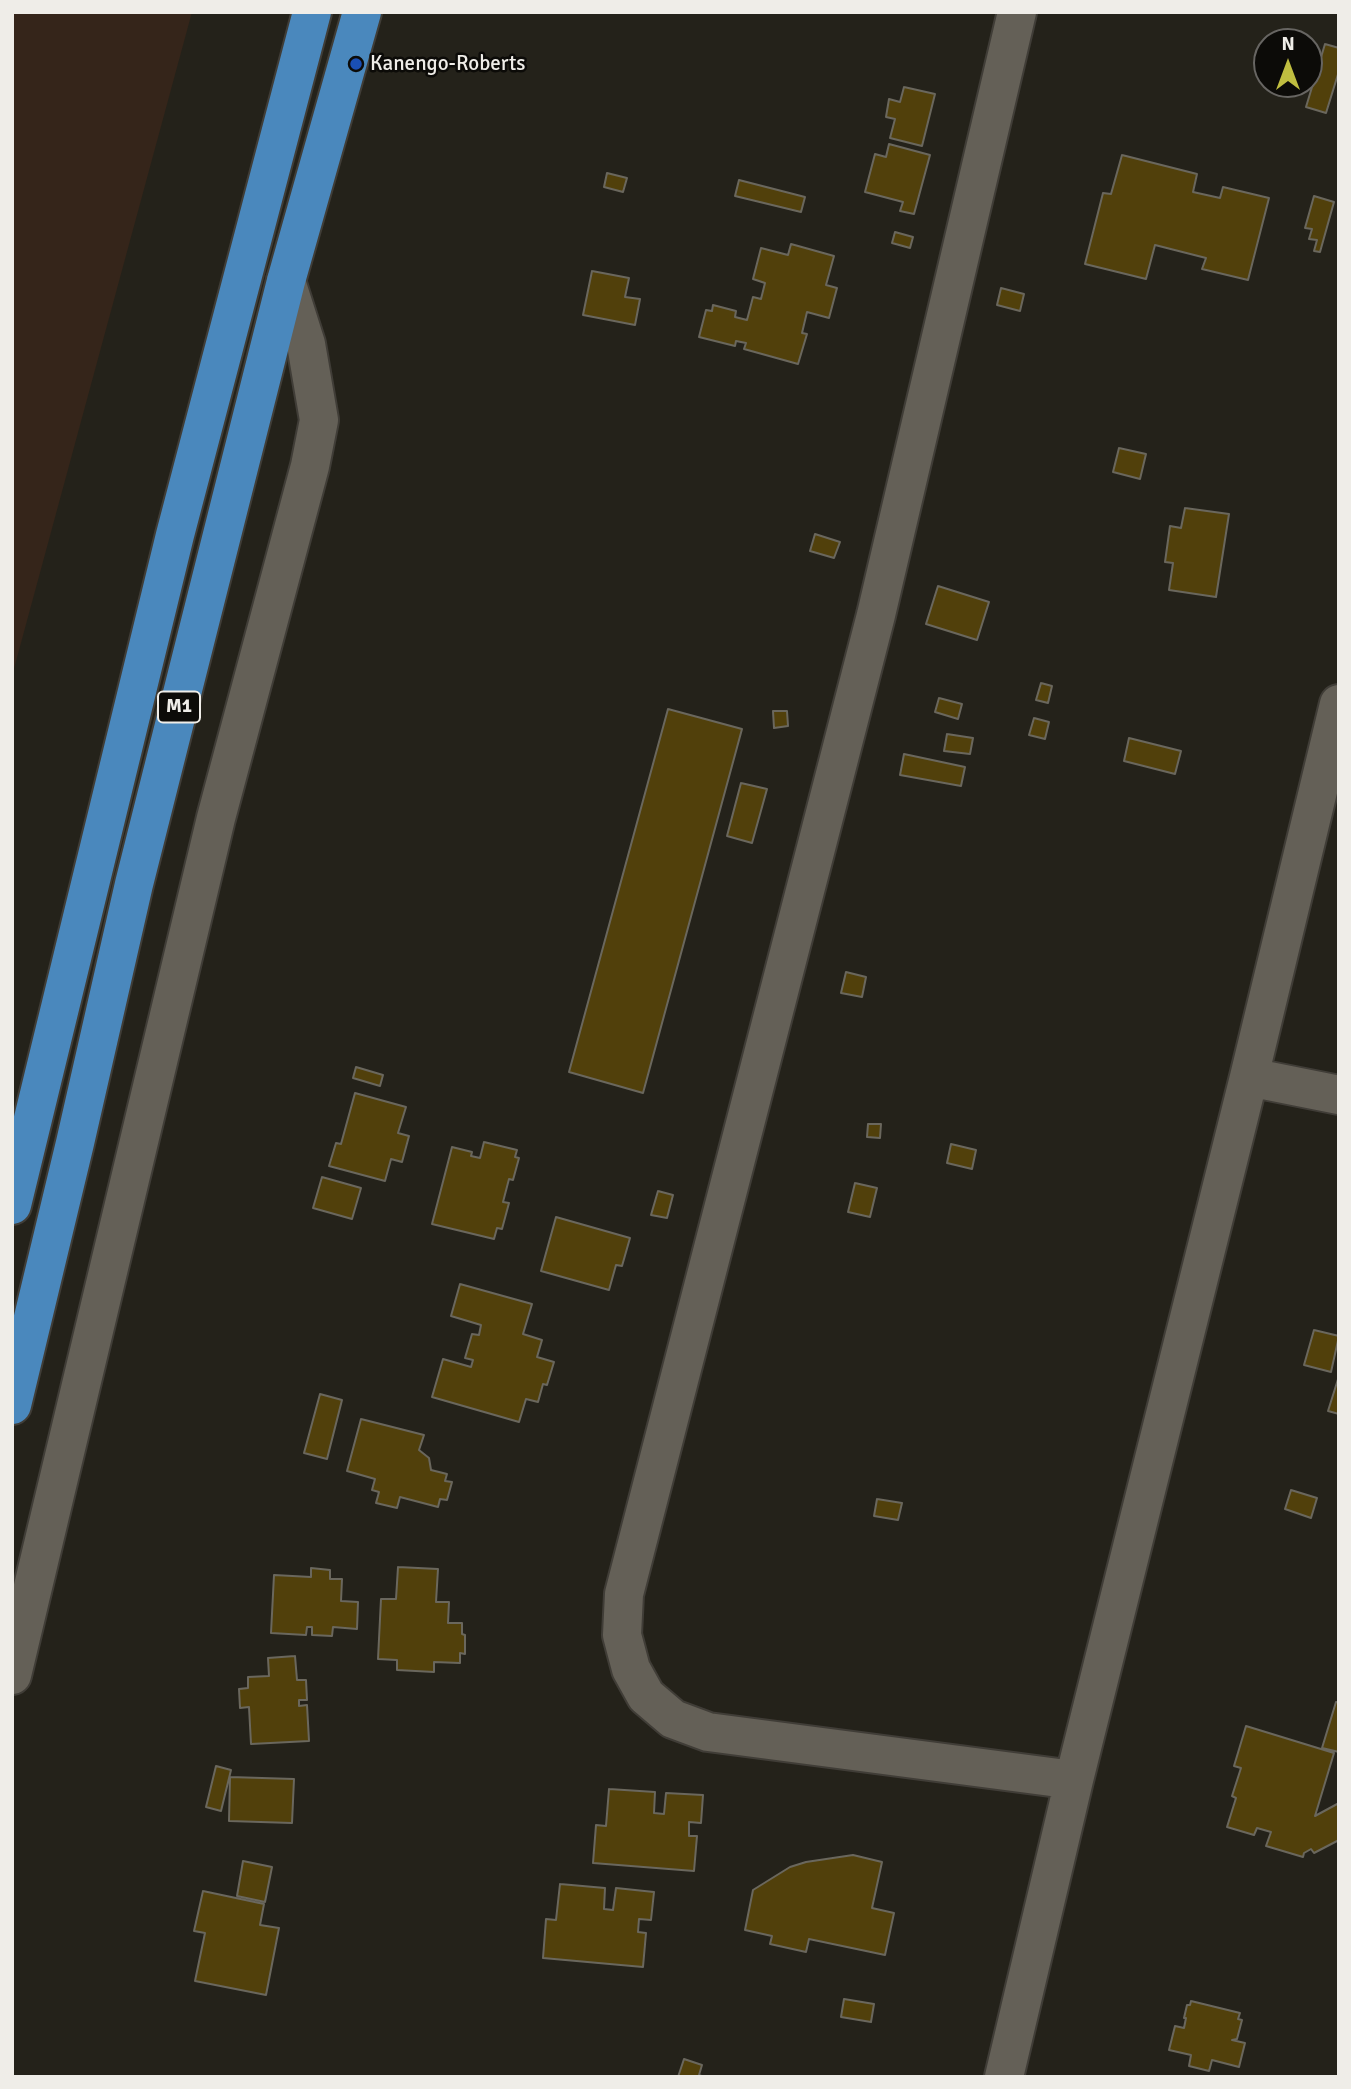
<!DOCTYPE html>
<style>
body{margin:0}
#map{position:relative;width:1351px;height:2089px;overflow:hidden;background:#24221a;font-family:Signika,sans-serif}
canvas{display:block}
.frame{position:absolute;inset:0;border:14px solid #efede8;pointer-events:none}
.north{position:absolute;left:1253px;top:28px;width:70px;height:70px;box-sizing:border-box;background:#0c0b08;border:2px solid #676562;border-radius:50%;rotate:0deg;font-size:19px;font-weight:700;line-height:28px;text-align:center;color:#efede8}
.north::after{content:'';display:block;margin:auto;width:24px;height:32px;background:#c0be40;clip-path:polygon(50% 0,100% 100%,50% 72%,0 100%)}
</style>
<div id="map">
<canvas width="1351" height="2089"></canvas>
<div class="frame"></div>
<div class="north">N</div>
</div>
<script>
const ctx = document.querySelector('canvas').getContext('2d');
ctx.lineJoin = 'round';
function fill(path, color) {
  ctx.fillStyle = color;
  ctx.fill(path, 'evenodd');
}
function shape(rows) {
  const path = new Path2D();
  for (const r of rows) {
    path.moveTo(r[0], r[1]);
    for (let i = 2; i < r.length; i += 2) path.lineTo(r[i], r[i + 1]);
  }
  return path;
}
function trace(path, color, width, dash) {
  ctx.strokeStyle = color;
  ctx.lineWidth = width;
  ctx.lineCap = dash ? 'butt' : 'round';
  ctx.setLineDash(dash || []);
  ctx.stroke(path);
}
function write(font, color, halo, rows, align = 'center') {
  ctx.font = font + ' Signika,sans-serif';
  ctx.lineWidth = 5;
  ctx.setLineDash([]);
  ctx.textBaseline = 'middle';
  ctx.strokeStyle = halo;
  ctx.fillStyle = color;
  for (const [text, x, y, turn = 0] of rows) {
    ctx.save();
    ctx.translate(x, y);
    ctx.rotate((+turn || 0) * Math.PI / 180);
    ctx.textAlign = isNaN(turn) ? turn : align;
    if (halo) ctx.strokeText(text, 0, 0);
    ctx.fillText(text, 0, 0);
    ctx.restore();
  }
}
fill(shape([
 [12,12,192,12,12,676]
]), '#35251a');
const building = shape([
 [1325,44,1339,48,1339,71,1326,113,1306,107,1325,44],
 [904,87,935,94,922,146,890,138,895,119,886,117,889,99,900,102,904,87],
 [889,144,930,155,914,214,900,211,903,202,865,192,875,154,886,157,889,144],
 [1122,155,1197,174,1193,192,1220,198,1223,187,1269,198,1248,280,1202,269,1206,258,1155,245,1146,279,1085,264,1103,193,1111,194,1122,155],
 [607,173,627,178,623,192,604,187,607,173],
 [739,180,805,197,801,212,735,196,739,180],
 [1314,196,1334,202,1320,252,1314,251,1317,240,1309,239,1312,229,1305,228,1314,196],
 [895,232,913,237,910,248,892,243,895,232],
 [791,244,834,256,826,285,837,288,829,318,807,312,802,333,807,334,798,364,744,349,746,343,736,341,735,346,699,337,706,310,712,311,713,305,736,311,735,317,747,320,753,297,761,299,765,283,753,279,761,248,788,255,791,244],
 [592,271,629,278,625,297,640,299,635,325,583,315,592,271],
 [1001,288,1024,294,1020,311,997,305,1001,288],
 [1119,448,1146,454,1140,479,1113,472,1119,448],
 [1185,508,1229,514,1216,597,1169,590,1173,563,1165,562,1170,526,1181,528,1185,508],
 [815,534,840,542,834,558,810,551,815,534],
 [938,586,989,602,977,640,926,624,938,586],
 [1041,683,1052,686,1048,703,1036,700,1041,683],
 [939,698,962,704,958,719,935,712,939,698],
 [668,709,742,729,643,1093,569,1072,668,709],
 [773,711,787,711,788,726,774,728,773,711],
 [1034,718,1049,722,1045,739,1029,735,1034,718],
 [947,734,973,738,970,754,944,751,947,734],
 [1129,738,1181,751,1175,774,1124,761,1129,738],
 [904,754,965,767,961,786,900,775,904,754],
 [741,783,767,789,752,843,727,836,741,783],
 [846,972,866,977,862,997,841,993,846,972],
 [356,1067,383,1075,380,1086,353,1078,356,1067],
 [355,1093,406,1107,398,1133,409,1136,402,1162,391,1159,385,1181,329,1166,336,1143,341,1144,355,1093],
 [868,1124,881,1124,880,1138,867,1137,868,1124],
 [484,1142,517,1150,515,1157,519,1158,513,1180,509,1179,503,1202,509,1203,502,1229,497,1228,494,1239,432,1224,452,1147,472,1152,471,1156,480,1158,484,1142],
 [951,1144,976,1150,972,1169,947,1163,951,1144],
 [322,1177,361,1188,352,1219,313,1208,322,1177],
 [855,1183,877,1188,870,1217,848,1212,855,1183],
 [658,1191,673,1195,667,1218,651,1215,658,1191],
 [556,1217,630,1238,622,1266,616,1265,609,1290,541,1271,556,1217],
 [460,1284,532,1304,523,1334,542,1340,537,1357,554,1362,547,1385,543,1384,538,1402,526,1399,519,1422,432,1397,443,1359,471,1367,473,1360,465,1358,472,1334,479,1335,481,1325,451,1316,460,1284],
 [1314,1330,1339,1336,1331,1372,1304,1365,1314,1330],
 [1339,1376,1339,1414,1328,1411,1339,1376],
 [320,1394,342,1400,327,1459,304,1453,320,1394],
 [361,1419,424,1435,419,1450,429,1458,431,1470,447,1474,445,1481,452,1482,447,1500,440,1499,438,1507,400,1497,397,1508,376,1503,379,1492,372,1490,375,1479,347,1471,361,1419],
 [1291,1490,1317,1498,1311,1518,1285,1509,1291,1490],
 [877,1499,902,1503,898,1520,874,1516,877,1499],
 [398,1567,438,1569,436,1602,449,1602,448,1623,462,1623,462,1634,465,1635,465,1654,460,1653,460,1663,434,1662,434,1672,397,1670,397,1660,378,1659,381,1599,396,1599,398,1567],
 [311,1568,330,1570,330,1579,342,1579,341,1601,358,1602,357,1629,333,1627,332,1636,312,1635,312,1627,307,1627,306,1635,271,1633,274,1575,311,1577,311,1568],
 [295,1656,297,1680,306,1680,307,1700,299,1700,299,1706,307,1705,309,1741,251,1744,249,1707,240,1708,239,1689,248,1688,248,1677,269,1676,268,1658,295,1656],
 [1336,1702,1339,1702,1339,1752,1322,1748,1336,1702],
 [1246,1726,1334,1753,1315,1816,1339,1803,1339,1840,1314,1853,1311,1849,1304,1853,1303,1857,1266,1846,1271,1832,1257,1828,1254,1835,1227,1827,1236,1798,1232,1796,1241,1768,1234,1766,1246,1726],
 [216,1766,231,1770,221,1811,206,1807,216,1766],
 [230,1777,294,1779,292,1823,229,1821,230,1777],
 [609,1789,655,1792,654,1813,664,1814,666,1793,703,1795,701,1823,689,1822,689,1836,697,1836,694,1871,593,1863,596,1825,606,1826,609,1789],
 [853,1855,882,1862,872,1908,894,1913,885,1955,809,1939,806,1952,770,1944,772,1936,745,1930,753,1890,790,1867,806,1862,853,1855],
 [243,1861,272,1867,265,1902,237,1896,243,1861],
 [560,1884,605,1888,604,1909,613,1910,616,1888,654,1892,651,1920,639,1919,638,1932,646,1933,643,1967,543,1958,546,1919,556,1920,560,1884],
 [203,1891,264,1904,260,1925,279,1928,266,1995,195,1981,205,1933,194,1931,203,1891],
 [844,1999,874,2004,871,2022,841,2017,844,1999],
 [1191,2001,1240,2013,1238,2019,1242,2020,1237,2039,1232,2040,1245,2043,1239,2067,1212,2060,1209,2071,1189,2066,1191,2055,1169,2050,1175,2026,1184,2028,1186,2018,1184,2018,1187,2005,1190,2005,1191,2001],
 [684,2059,702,2065,699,2075,704,2077,678,2077,684,2059]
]);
fill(building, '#51400b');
trace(building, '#6a675d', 2);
const minor = shape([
 [1017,12,876,615,624,1594,622,1635,631,1669,646,1696,673,1719,708,1732,1074,1780],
 [1249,1077,1339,1095],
 [12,1675,216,818,310,466,319,420,306,344,286,281],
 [1004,2077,1074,1780,1249,1077,1339,704]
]);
const highway = shape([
 [12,1205,175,535,312,12],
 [12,1405,75,1143,134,884,286,281,362,12]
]);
trace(minor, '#403d37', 42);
trace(highway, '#403d37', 42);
trace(minor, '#646057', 38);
trace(highway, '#4a88bd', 38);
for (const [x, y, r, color] of [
 [356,64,7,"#1a4fb4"]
]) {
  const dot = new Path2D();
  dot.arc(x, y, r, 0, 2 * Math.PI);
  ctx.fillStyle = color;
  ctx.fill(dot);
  trace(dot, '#0c0b08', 2.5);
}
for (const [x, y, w] of [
 [179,707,42]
]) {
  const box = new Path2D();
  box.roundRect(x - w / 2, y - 15.5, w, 31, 5);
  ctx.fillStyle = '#0c0b08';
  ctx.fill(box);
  trace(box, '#efede8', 2);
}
write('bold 19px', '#efede8', null, [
 ["M1",179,707]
]);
write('21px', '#efede8', '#0c0b08', [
 ["Kanengo-Roberts",370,64]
], 'left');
</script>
